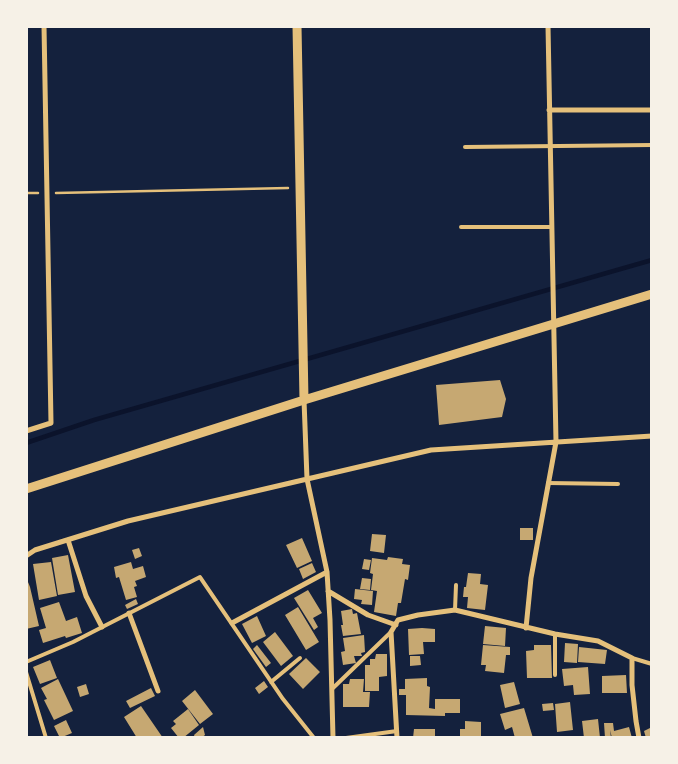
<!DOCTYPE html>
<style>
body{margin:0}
#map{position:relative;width:678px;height:764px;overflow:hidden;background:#14213d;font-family:"Sofia Sans Condensed",sans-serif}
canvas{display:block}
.frame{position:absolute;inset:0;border:28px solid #f6f1e7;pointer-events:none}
</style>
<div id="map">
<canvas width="678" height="764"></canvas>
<div class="frame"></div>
</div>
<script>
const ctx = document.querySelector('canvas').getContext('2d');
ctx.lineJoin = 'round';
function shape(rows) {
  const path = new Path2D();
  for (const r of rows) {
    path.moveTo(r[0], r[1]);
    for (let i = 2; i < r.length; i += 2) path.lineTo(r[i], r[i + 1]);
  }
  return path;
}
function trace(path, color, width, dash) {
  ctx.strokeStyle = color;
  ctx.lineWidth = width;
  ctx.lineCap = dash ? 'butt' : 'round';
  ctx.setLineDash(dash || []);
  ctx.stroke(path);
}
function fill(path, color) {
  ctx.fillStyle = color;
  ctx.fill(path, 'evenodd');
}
trace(shape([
 [26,443,94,420,652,260]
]), '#0b132b', 4.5);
fill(shape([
 [500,380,506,399,502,417,439,425,436,385],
 [520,528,533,528,533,540,520,540],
 [372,534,386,535,384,553,370,551],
 [302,538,312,561,297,568,286,545],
 [139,548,142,556,135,559,132,550],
 [68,555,75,592,58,595,52,558],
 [388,557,403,559,402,564,410,565,408,580,405,579,401,603,398,603,396,616,374,612,377,591,371,590,373,574,370,573,372,558,387,560],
 [364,559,371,560,369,570,362,569],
 [51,562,57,596,39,600,33,564],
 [131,562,133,569,143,566,146,577,135,581,137,586,134,587,137,597,126,600,119,577,116,578,114,567],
 [312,563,316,572,303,579,299,569],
 [468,573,481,574,480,584,488,585,485,610,467,608,468,597,463,597,464,587,466,587],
 [26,577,30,587,39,626,26,629],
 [362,578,371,579,370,590,360,589],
 [355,589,373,591,372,605,361,604,362,600,354,599],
 [308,590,322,613,313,618,318,627,314,630,294,598],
 [136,599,138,604,127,609,125,605],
 [59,602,66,621,77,617,82,633,66,638,65,636,43,643,39,630,46,628,40,608],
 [298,607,319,642,306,650,285,615],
 [352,609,353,614,357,613,361,634,343,636,341,625,343,625,341,611],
 [257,616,266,636,252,643,242,624],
 [485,626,506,628,505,646,483,644],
 [422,628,435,629,435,642,423,642,424,654,409,655,408,629],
 [275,632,293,656,281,666,263,642],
 [364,635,365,652,361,653,362,656,354,656,356,663,343,665,341,652,345,651,343,638],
 [565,643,578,644,577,663,564,662],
 [257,645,271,663,266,667,253,649],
 [483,645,510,647,510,655,506,655,504,673,485,671,486,665,481,665],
 [534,645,551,645,552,678,527,678,526,651,534,650],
 [579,647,607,650,605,664,578,662],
 [376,654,387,654,387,676,379,677,379,691,365,691,365,665,370,665,370,659,375,659],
 [410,656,420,656,421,665,410,666],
 [306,658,320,672,303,689,289,674],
 [50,660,57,678,40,684,33,667],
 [588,667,590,694,574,695,573,685,564,686,562,669],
 [626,675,627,693,602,693,602,676],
 [427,678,427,686,430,687,429,708,435,709,435,699,460,699,460,713,445,713,445,716,406,715,406,695,399,695,399,689,405,689,405,679],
 [58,679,73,711,54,720,44,700,47,699,41,688],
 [350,679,364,679,363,692,370,692,369,707,343,707,343,684,349,684],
 [264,681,268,687,259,694,255,688],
 [514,682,520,704,505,708,500,685],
 [86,684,89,694,80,697,77,687],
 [151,688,155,696,130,708,126,701],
 [195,690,213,714,200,724,182,701],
 [570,702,573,730,557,732,555,704],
 [553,703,554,710,543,711,542,704],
 [141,706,163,738,137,738,124,717],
 [524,708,533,738,515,738,512,727,505,730,500,714],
 [188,709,199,725,183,738,179,738,171,728,176,724,173,721],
 [598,719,600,738,584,738,582,721],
 [66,720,72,733,60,738,54,726],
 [465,721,481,722,481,738,460,738,460,729,465,729],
 [604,723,613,723,614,731,629,727,632,738,612,738,610,730,611,738,605,738],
 [203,727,205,735,201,738,195,738,194,735],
 [652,727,652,738,646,738,644,731],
 [414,729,435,729,435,738,413,738]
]), '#c6a872');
trace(shape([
 [26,193,38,193],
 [56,193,288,188]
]), '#e5c07b', 2.5);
trace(shape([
 [465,147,652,145],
 [461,227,551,227],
 [548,483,618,484],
 [455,610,456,585],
 [632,658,652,664],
 [26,662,73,642,200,577,283,699,314,738],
 [26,672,46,738],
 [555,675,555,634],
 [271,682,300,658],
 [332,689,391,632],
 [346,738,397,731]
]), '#e5c07b', 4);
trace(shape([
 [549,110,652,110],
 [304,400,307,479,327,572,330,620,333,738],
 [26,431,51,423,44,26],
 [68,540,86,596,102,627],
 [26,556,35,550,128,521,431,450,652,436],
 [328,591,368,615,396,625],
 [129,613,158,691],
 [232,623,327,572],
 [526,628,531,578,556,442,548,26],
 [397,738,391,632,398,620,418,615,455,610,555,634,598,641,632,658,632,685,636,721,639,738]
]), '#e5c07b', 5);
trace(shape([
 [297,26,304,400],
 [26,489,304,400,652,294]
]), '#e5c07b', 9);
</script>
